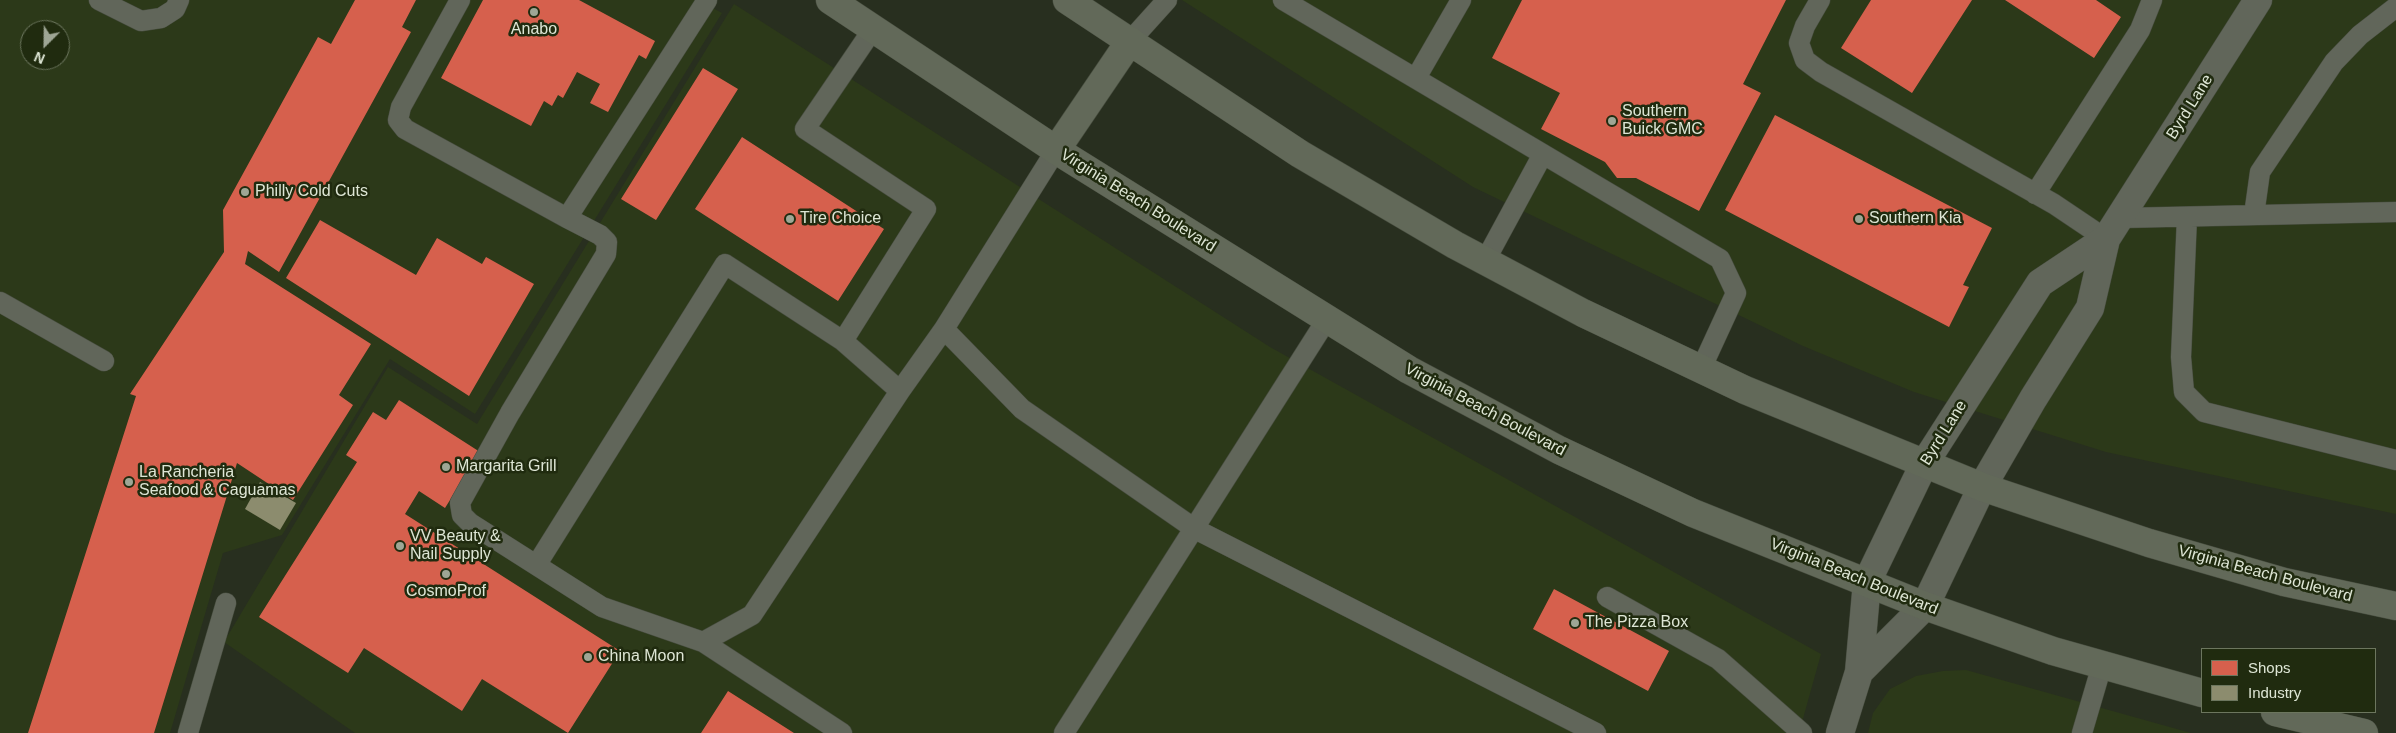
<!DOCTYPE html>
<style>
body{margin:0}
#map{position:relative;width:2396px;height:733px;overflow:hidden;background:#282f1f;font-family:Helvetica,sans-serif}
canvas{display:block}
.legend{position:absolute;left:2201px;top:648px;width:175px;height:65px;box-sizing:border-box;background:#202b0f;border:1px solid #6c765e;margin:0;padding:6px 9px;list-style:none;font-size:15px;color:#dee6d5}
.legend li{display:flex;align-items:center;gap:10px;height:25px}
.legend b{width:25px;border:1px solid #6c765e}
.north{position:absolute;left:20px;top:20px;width:50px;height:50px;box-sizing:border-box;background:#202b0f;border:1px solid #6c765e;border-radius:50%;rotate:203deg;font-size:14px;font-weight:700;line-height:20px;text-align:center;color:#dee6d5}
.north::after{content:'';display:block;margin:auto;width:18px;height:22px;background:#9ea695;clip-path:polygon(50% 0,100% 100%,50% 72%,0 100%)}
</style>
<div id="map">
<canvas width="2396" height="733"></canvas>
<ul class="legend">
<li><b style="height:14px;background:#d6604d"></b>Shops</li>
<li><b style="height:14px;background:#8c8c6e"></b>Industry</li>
</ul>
<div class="north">N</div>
</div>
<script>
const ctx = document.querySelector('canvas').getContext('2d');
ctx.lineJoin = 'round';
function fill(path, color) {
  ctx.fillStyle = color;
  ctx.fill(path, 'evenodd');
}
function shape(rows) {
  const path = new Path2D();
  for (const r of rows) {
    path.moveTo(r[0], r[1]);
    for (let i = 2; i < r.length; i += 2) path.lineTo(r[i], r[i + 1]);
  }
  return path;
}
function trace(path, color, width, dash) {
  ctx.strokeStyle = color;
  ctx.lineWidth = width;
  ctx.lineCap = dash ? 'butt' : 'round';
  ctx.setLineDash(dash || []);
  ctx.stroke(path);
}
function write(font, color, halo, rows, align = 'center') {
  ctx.font = font + ' Helvetica,sans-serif';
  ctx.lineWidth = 5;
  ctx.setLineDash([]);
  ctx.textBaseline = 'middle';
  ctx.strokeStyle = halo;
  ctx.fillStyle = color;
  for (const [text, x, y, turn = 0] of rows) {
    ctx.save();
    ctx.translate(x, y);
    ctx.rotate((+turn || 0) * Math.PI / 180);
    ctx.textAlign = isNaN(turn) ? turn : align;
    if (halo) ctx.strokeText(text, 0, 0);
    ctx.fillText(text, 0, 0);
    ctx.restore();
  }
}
fill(shape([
 [0,0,698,0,722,13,475,414,390,359,282,535,223,553,170,733,0,733],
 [30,30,60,30,60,60,30,60],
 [1182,0,2396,0,2396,514,2106,452,1914,392,1803,346,1473,187],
 [734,4,1270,347,1821,654,1799,733,355,733,224,642,388,367,477,424],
 [1966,670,2191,733,1868,733,1873,713,1890,689,1916,676,1943,671]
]), '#2c3919');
fill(shape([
 [355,0,416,0,402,27,411,32,279,272,248,251,245,264,371,344,339,395,353,405,293,500,237,463,154,733,28,733,136,396,130,394,224,252,223,210,318,37,331,44],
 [483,0,579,0,655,41,646,59,639,55,608,112,590,103,600,84,577,72,563,98,558,95,552,106,544,101,531,126,441,78],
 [1522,0,1786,0,1743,84,1761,93,1699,211,1636,178,1617,178,1605,162,1541,129,1560,93,1492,58],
 [1871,0,1972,0,1912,93,1841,48],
 [2005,0,2096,0,2121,17,2094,58],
 [703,68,738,89,656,220,621,199],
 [1775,115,1992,228,1963,285,1969,287,1949,327,1725,210],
 [742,137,884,229,838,301,695,209],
 [320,220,416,275,437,238,482,264,486,257,534,284,469,396,286,278],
 [399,400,480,452,445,508,419,491,405,514,620,651,568,733,482,679,462,711,364,648,348,673,259,617,357,462,346,455,373,412,386,420],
 [1554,589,1669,651,1648,691,1533,629],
 [728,691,794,733,701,733]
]), '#d6604d');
fill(shape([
 [260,482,296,503,280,530,245,509]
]), '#8c8c6e');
const lane = shape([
 [99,0,141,21,161,18,175,9,179,0],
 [460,0,401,107,398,120,405,129,567,218],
 [707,0,567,218,600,235,607,242,606,254,510,413,460,503,462,515,470,523,602,607,703,642,842,733],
 [1283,0,1720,259,1736,293,1701,369],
 [1820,0,1805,26,1799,43,1805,60,1821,72,2054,204,2106,239],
 [873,29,805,129,926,209,843,341,900,391],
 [1130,41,1167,0],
 [1416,78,1461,0],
 [2035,194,2140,30,2152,0],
 [2254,215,2260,172,2334,62,2360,35,2396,7],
 [2187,217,2181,357,2184,392,2204,412,2396,460],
 [2121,218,2396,212],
 [1485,261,1543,154],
 [0,302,104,361],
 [944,329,1022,409,1195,529,1596,733],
 [537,564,725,264,843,341],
 [1607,597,1718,659,1802,733],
 [703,642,752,615,900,391,944,329,1056,150],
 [188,733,226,603],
 [1064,733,1327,319],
 [2082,733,2102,665]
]);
const street = shape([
 [1859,672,1925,606,1982,487,2033,399,2090,308,2106,239,2258,0],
 [1840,733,1859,672,1867,582,1924,464,2040,283,2106,239]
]);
const primary = shape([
 [830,0,1056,150,1409,370,1559,450,1693,513,1925,606,2053,651,2202,693],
 [1067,0,1300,154,1455,245,1583,313,1745,390,1982,487,2149,543,2284,582,2396,606],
 [1056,150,1130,41],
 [2275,712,2364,733]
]);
trace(lane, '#464c3e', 21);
trace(street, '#464c3e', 29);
trace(primary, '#464c3e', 29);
trace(lane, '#61665a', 20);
trace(street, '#61665a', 28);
trace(primary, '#626959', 28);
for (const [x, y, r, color] of [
 [534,12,5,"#9ea695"],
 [1612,121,5,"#9ea695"],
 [245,192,5,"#9ea695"],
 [790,219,5,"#9ea695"],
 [1859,219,5,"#9ea695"],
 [446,467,5,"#9ea695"],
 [129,482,5,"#9ea695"],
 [400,546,5,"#9ea695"],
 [446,574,5,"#9ea695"],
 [1575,623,5,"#9ea695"],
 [588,657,5,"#9ea695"]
]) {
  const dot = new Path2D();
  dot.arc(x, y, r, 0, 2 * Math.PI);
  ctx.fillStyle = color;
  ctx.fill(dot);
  trace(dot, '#202b0f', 2);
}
write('16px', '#dee6d5', '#202b0f', [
 ["Anabo",534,30,"center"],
 ["Southern",1622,112],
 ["Buick GMC",1622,130],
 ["Philly Cold Cuts",255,192],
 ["Tire Choice",800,219],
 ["Southern Kia",1869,219],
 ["Margarita Grill",456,467],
 ["La Rancheria",139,473],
 ["Seafood & Caguamas",139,491],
 ["VV Beauty &",410,537],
 ["Nail Supply",410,555],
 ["CosmoProf",446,592,"center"],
 ["The Pizza Box",1585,623],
 ["China Moon",598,657]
], 'left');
write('16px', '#dee6d5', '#202b0f', [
 ["Byrd Lane",2190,107,-58],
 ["Virginia Beach Boulevard",1138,201,32],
 ["Virginia Beach Boulevard",1485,410,28],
 ["Byrd Lane",1944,433,-58],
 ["Virginia Beach Boulevard",2265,574,15],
 ["Virginia Beach Boulevard",1854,577,22]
]);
</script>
